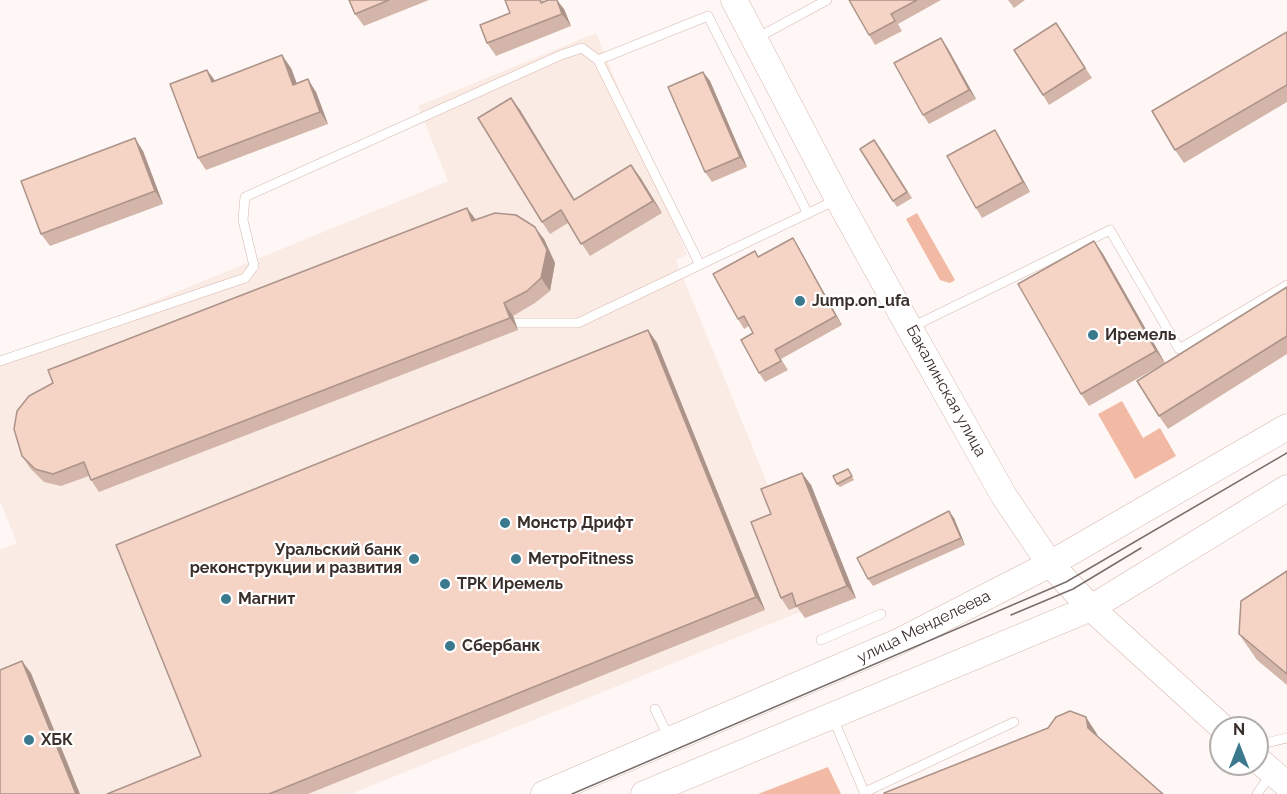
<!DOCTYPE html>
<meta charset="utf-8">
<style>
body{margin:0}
#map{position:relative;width:1287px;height:794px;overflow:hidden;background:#fef7f5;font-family:Raleway,sans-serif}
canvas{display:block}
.north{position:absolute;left:1209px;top:716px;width:60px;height:60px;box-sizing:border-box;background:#fff;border:2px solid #b0acaa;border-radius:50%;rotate:0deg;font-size:16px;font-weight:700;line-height:24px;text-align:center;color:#3a2f2a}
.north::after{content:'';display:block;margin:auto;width:21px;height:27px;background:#3a798e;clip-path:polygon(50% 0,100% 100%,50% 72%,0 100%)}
</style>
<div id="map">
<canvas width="1287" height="794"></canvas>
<div class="north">N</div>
</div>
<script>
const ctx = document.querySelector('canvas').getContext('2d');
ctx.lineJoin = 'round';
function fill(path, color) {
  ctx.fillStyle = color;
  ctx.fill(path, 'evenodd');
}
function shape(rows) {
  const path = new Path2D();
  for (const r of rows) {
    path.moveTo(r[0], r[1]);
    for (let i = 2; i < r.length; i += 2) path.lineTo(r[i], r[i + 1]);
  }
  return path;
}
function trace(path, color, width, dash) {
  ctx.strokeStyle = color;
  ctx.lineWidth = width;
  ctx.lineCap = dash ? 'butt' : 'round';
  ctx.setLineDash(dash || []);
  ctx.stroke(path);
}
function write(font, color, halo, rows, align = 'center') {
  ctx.font = font + ' Raleway,sans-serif';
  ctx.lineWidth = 4.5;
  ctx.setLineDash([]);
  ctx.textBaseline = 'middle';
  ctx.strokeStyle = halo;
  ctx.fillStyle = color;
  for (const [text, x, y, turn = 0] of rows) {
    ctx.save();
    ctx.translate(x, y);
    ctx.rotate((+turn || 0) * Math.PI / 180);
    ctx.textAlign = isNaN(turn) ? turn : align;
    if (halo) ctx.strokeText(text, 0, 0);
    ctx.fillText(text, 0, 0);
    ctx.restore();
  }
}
fill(shape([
 [596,33,687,255,676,260,817,605,351,794,0,794,0,550,17,543,0,501,0,364,448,181,418,106]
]), '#fbebe5');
fill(shape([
 [917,213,955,280,950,283,940,280,906,219],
 [1122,401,1143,438,1160,428,1176,456,1135,479,1098,414],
 [828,767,841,794,758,794]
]), '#f2baa4');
const lane = shape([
 [757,38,827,0],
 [598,60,708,16,808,214],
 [515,323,578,323,836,200],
 [912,327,1110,230,1179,349,1287,285],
 [0,361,245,278,254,266,243,220,245,197,561,55,582,48,598,60,700,265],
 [821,640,881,614],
 [655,709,669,738],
 [833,718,865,794],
 [1257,745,1287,738],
 [865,792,1014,722],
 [1257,794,1271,774]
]);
const secondary = shape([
 [734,0,838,199,910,329,1004,496,1050,564,1091,608,1223,728],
 [1257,759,1287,785],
 [544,794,898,642,1050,564,1287,427],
 [644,794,1091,608,1287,488]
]);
trace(lane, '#d6b8ad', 10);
trace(secondary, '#d6b8ad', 27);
trace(lane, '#fff', 9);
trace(secondary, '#fff', 26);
trace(shape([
 [1011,615,1073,589,1141,548],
 [572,794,1066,582,1287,453]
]), '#786e6a', 1.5);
fill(shape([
 [349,0,429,0,364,26,355,14],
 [543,0,544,2,564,9,571,26,496,56,487,43,510,13],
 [849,0,941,0,898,24,902,31,875,45,869,35],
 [1008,0,1025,0,1014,8],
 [1062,32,1092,78,1049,105,1043,95],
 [1287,32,1287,102,1184,163,1175,150],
 [941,38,947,47,976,99,929,124,923,115],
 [291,68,297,84,316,92,328,124,206,170,198,158,207,70,215,81],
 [703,72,710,81,747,167,712,182,705,172],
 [511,98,520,110,574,199,640,177,662,213,590,256,568,223,550,234,542,222],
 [1001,140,1030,192,982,218,976,208],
 [879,146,912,198,897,207,893,201],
 [143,151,163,204,50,246,41,234],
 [467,208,476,220,544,239,555,263,550,291,535,303,513,316,518,330,99,492,91,480,89,476,61,486,44,482,30,468,22,456],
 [793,238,799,248,842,325,781,359,788,370,765,382,759,373,753,333,749,326,744,329,738,319,759,257],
 [1094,241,1103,254,1165,363,1089,406,1081,394],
 [1287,287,1287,354,1168,429,1159,416],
 [648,330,657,343,765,610,308,794,107,794,201,756],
 [848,469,854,480,840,487,837,484],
 [802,473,811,485,856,598,805,618,797,607,789,610,781,598,771,514],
 [954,518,965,545,873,586,868,579],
 [1287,571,1287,685,1257,660,1239,634]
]), '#d3b5a9');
fill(shape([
 [557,0,564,9,571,26,562,14],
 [941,38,947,47,976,99,969,90],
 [282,55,291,68,302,97,293,85],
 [207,70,216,82,212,82],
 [703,72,710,81,747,167,740,157],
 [308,79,316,92,328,124,320,112],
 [511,98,520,110,582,212,574,200],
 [995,130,1001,140,1030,192,1023,182],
 [135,138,143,151,163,204,155,191],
 [631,165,640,177,662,213,653,201],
 [467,208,476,220,472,221],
 [535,227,544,239,555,263,550,291,541,278],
 [793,238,799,248,842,325,836,316],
 [1094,241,1103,254,1165,363,1156,351],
 [504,303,513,316,518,330,510,318],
 [648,330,657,343,765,610,756,597],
 [802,473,811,485,856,598,847,586],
 [949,511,954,518,965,545,961,538],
 [22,661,31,673,80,794,76,794],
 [1086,717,1097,734,1099,744,1088,728]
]), '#ac948a');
const building = shape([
 [349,0,389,0,355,14,349,0],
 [505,0,540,0,541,3,548,0,557,0,562,14,487,43,480,25,510,13,505,0],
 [849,0,917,0,891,14,895,21,869,35,849,0],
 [1056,23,1085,68,1043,95,1014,50,1056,23],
 [1287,32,1287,85,1175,150,1152,111,1287,32],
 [941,38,969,90,923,115,894,63,941,38],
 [282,55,293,85,308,79,320,112,198,158,170,84,207,70,212,82,282,55],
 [703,72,740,157,705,172,668,87,703,72],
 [511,98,574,200,631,165,653,201,581,244,561,210,542,222,478,118,511,98],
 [995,130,1023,182,976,208,947,156,995,130],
 [135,138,155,191,41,234,21,181,135,138],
 [874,140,907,192,893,201,860,149,874,140],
 [467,208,472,221,495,213,516,215,535,227,547,250,541,278,527,291,504,303,510,318,91,480,84,462,53,474,35,469,22,456,14,429,17,411,29,396,53,383,48,370,467,208],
 [793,238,836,316,775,350,781,361,759,373,741,340,753,333,744,316,738,319,713,274,755,251,758,257,793,238],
 [1094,241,1156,351,1081,394,1018,284,1094,241],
 [1287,287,1287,336,1159,416,1137,381,1287,287],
 [648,330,756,597,269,794,107,794,201,756,116,545,648,330],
 [848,469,852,476,837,484,833,476,848,469],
 [802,473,847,586,796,606,792,593,781,598,751,522,771,514,761,489,802,473],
 [949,511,961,538,868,579,857,558,949,511],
 [1287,571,1287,674,1239,634,1241,601,1287,571],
 [22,661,76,794,0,794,0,670,22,661],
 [1070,711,1086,717,1088,728,1163,794,884,794,884,793,1048,728,1056,717,1070,711]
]);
fill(building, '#f5d3c5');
trace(building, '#ac948a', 1.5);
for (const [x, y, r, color] of [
 [800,301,6,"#3a798e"],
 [1093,335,6,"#3a798e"],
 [505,523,6,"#3a798e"],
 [414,559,6,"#3a798e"],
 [516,559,6,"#3a798e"],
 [445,584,6,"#3a798e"],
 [226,599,6,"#3a798e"],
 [450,646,6,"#3a798e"],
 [29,740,6,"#3a798e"]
]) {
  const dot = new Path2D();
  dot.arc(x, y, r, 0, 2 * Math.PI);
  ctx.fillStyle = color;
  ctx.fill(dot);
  trace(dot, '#fff', 2);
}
write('bold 16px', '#3a2f2a', '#fff', [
 ["Jump.on_ufa",812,301],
 ["Иремель",1105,335],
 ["Монстр Дрифт",517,523],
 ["Уральский банк",402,550,"right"],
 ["реконструкции и развития",402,568,"right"],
 ["МетроFitness",528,559],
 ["ТРК Иремель",457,584],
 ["Магнит",238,599],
 ["Сбербанк",462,646],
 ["ХБК",41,740]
], 'left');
write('16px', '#3a2f2a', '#fff', [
 ["Бакалинская улица",946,391,61],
 ["улица Менделеева",924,627,-26]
]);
</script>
